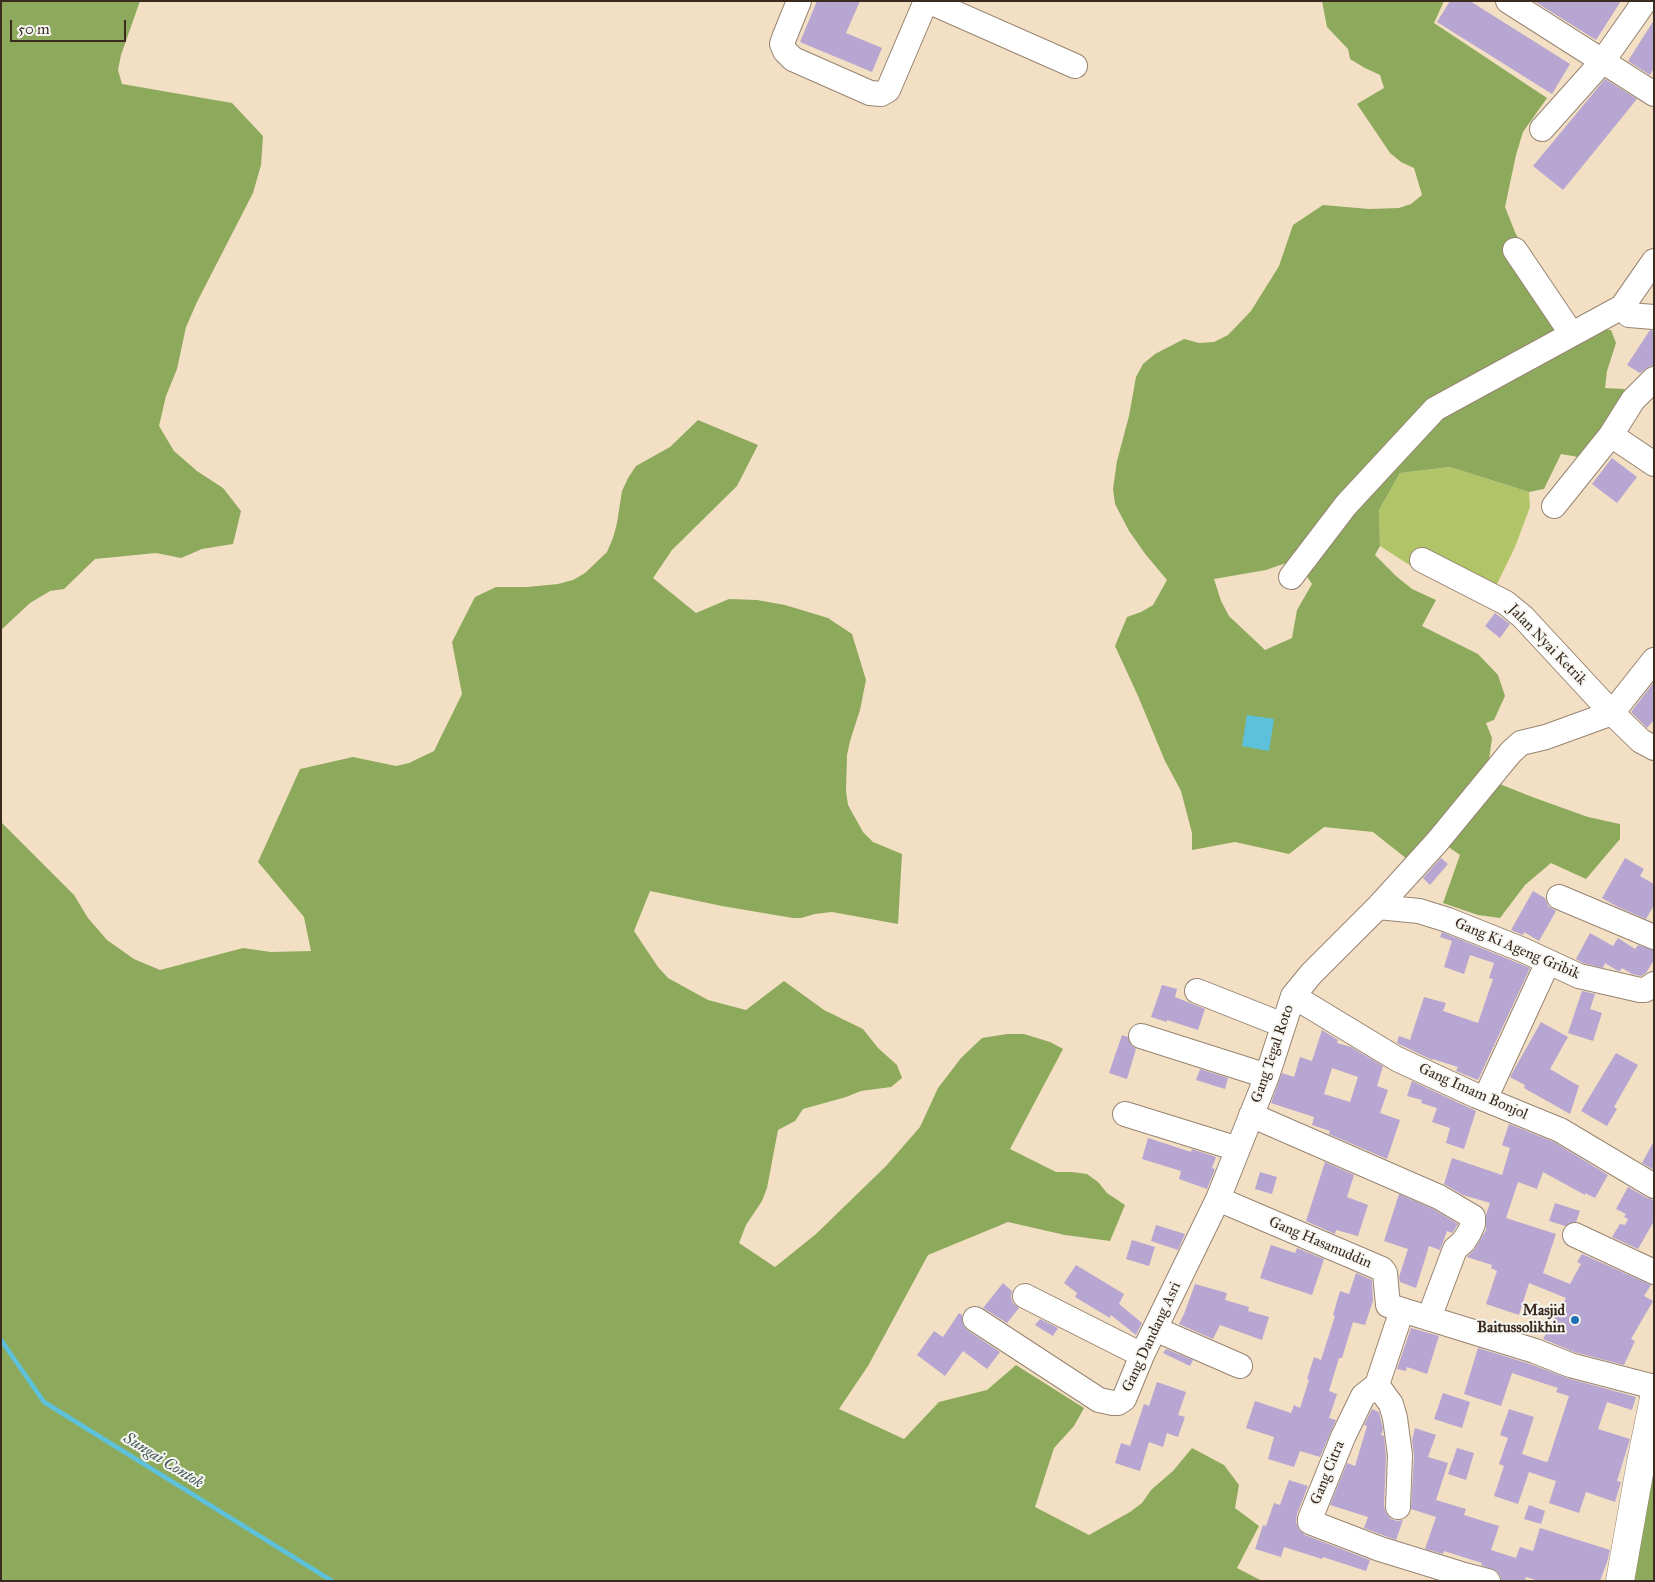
<!DOCTYPE html>
<style>
body{margin:0}
#map{position:relative;width:1655px;height:1582px;overflow:hidden;background:#f3dfc4;font-family:"IM FELL Great Primer",serif}
canvas{display:block}
.frame{position:absolute;inset:0;border:2px solid #3b2a1e;pointer-events:none}
.scale{position:absolute;left:10px;top:20px;width:116px;height:22px;box-sizing:border-box;border:2px solid #3b2a1e;border-top:0;padding-left:6px;font-size:15px;line-height:18px;white-space:nowrap;color:#3b2a1e;-webkit-text-stroke:4px #f6f6f2;paint-order:stroke}
</style>
<div id="map">
<canvas width="1655" height="1582"></canvas>
<div class="frame"></div>
<div class="scale">50 m</div>
</div>
<script>
const ctx = document.querySelector('canvas').getContext('2d');
ctx.lineJoin = 'round';
function fill(path, color) {
  ctx.fillStyle = color;
  ctx.fill(path, 'evenodd');
}
function shape(rows) {
  const path = new Path2D();
  for (const r of rows) {
    path.moveTo(r[0], r[1]);
    for (let i = 2; i < r.length; i += 2) path.lineTo(r[i], r[i + 1]);
  }
  return path;
}
function trace(path, color, width, dash) {
  ctx.strokeStyle = color;
  ctx.lineWidth = width;
  ctx.lineCap = dash ? 'butt' : 'round';
  ctx.setLineDash(dash || []);
  ctx.stroke(path);
}
function write(font, color, halo, rows, align = 'center') {
  ctx.font = font + ' "IM FELL Great Primer",serif';
  ctx.lineWidth = 4;
  ctx.setLineDash([]);
  ctx.textBaseline = 'middle';
  ctx.strokeStyle = halo;
  ctx.fillStyle = color;
  for (const [text, x, y, turn = 0] of rows) {
    ctx.save();
    ctx.translate(x, y);
    ctx.rotate((+turn || 0) * Math.PI / 180);
    ctx.textAlign = isNaN(turn) ? turn : align;
    if (halo) ctx.strokeText(text, 0, 0);
    ctx.fillText(text, 0, 0);
    ctx.restore();
  }
}
fill(shape([
 [1450,467,1529,492,1530,507,1515,547,1497,584,1475,597,1425,575,1380,546,1379,510,1400,473]
]), '#b2c468');
fill(shape([
 [1,1,140,1,121,55,118,70,122,84,232,103,263,136,261,165,253,193,197,302,186,327,177,369,166,396,159,426,174,451,197,471,223,488,241,511,233,544,202,549,181,558,156,553,95,559,64,589,50,591,30,603,1,630],
 [1322,1,1444,1,1434,23,1547,98,1523,132,1516,155,1505,207,1515,232,1554,313,1578,328,1611,330,1616,343,1607,371,1605,388,1625,389,1590,459,1561,454,1544,489,1529,492,1450,467,1400,473,1379,510,1380,546,1375,555,1396,576,1412,589,1436,600,1422,626,1478,654,1498,675,1505,696,1494,720,1486,723,1492,738,1489,760,1483,772,1502,785,1535,798,1588,817,1620,824,1620,839,1586,879,1551,863,1525,885,1500,918,1478,915,1443,903,1460,855,1430,834,1407,859,1373,832,1324,827,1289,854,1235,842,1192,850,1192,833,1181,791,1165,761,1138,696,1115,646,1127,617,1141,612,1153,605,1167,580,1146,555,1129,531,1115,504,1113,489,1117,461,1129,416,1136,377,1143,364,1155,354,1184,339,1199,343,1214,342,1228,335,1251,311,1279,266,1293,225,1323,205,1369,209,1399,208,1411,204,1422,195,1414,168,1401,162,1390,153,1357,104,1384,88,1380,75,1365,68,1350,59,1348,49,1327,27],
 [1289,562,1304,572,1312,584,1297,610,1292,638,1265,650,1229,616,1221,601,1214,579,1266,570],
 [698,420,758,445,737,486,672,550,653,578,696,613,729,599,757,600,785,605,828,618,852,634,866,680,860,710,850,741,847,755,846,791,848,805,863,832,873,842,902,854,898,924,832,912,815,914,801,918,793,918,722,906,650,891,634,931,658,967,668,978,708,1000,746,1010,784,981,824,1010,863,1029,878,1048,897,1065,902,1078,891,1087,861,1091,846,1097,803,1109,795,1121,778,1130,767,1188,762,1201,746,1225,739,1243,775,1267,816,1234,886,1166,920,1127,938,1088,961,1058,982,1038,1007,1034,1024,1034,1050,1042,1063,1049,1010,1149,1056,1172,1072,1172,1087,1174,1098,1182,1107,1193,1125,1205,1110,1241,1065,1235,1008,1222,928,1255,868,1366,839,1409,904,1439,939,1402,987,1390,1016,1365,1084,1408,1074,1426,1054,1448,1035,1507,1089,1535,1130,1512,1142,1503,1151,1490,1173,1471,1192,1448,1224,1465,1239,1485,1235,1508,1259,1526,1237,1568,1262,1581,1,1581,1,822,74,895,88,918,107,940,134,959,160,970,243,948,271,952,311,951,304,917,258,862,300,769,353,757,396,766,409,763,434,751,462,694,452,642,475,597,496,587,527,587,558,584,573,580,585,573,607,552,613,538,617,523,622,491,628,478,636,466,670,447],
 [1654,1429,1654,1581,1627,1581]
]), '#8daa5c');
fill(shape([
 [1247,715,1274,719,1269,751,1242,746]
]), '#5ec1dc');
trace(shape([
 [1,1340,44,1402,332,1581]
]), '#5ec1dc', 4.5);
fill(shape([
 [817,1,860,1,846,33,882,48,872,72,800,42],
 [1450,1,1470,1,1570,64,1552,94,1437,22],
 [1534,1,1621,1,1596,40],
 [1654,20,1654,68,1650,75,1628,61],
 [1605,79,1637,99,1563,190,1533,166],
 [1650,330,1654,331,1654,366,1650,366,1640,373,1627,365],
 [1612,458,1637,477,1617,503,1592,484],
 [1495,613,1510,624,1500,638,1485,626],
 [1654,682,1654,720,1647,728,1631,712],
 [1441,858,1448,864,1430,885,1423,878],
 [1625,858,1644,869,1640,876,1654,884,1654,905,1646,919,1618,907,1602,898],
 [1533,891,1545,898,1548,906,1556,911,1539,941,1524,932,1523,935,1511,930],
 [1442,932,1530,968,1478,1080,1456,1071,1458,1067,1433,1059,1432,1060,1397,1043,1399,1036,1410,1040,1424,997,1446,1003,1443,1011,1478,1023,1493,979,1489,978,1494,963,1470,955,1464,974,1444,967,1452,941,1440,937],
 [1590,933,1613,946,1618,938,1635,949,1638,945,1653,950,1654,960,1646,973,1641,976,1632,974,1622,968,1620,971,1618,971,1605,963,1603,968,1583,963,1576,959],
 [1162,985,1177,989,1175,997,1205,1009,1198,1030,1167,1020,1167,1022,1151,1017],
 [1582,991,1595,994,1590,1009,1602,1013,1593,1041,1568,1033],
 [1541,1022,1568,1037,1550,1069,1579,1086,1570,1114,1524,1088,1525,1085,1510,1077],
 [1322,1030,1338,1040,1337,1043,1351,1047,1383,1066,1377,1086,1388,1090,1380,1113,1400,1120,1387,1159,1329,1134,1330,1131,1312,1125,1314,1117,1271,1103,1282,1073,1294,1077,1300,1057,1312,1061],
 [1332,1068,1358,1077,1350,1102,1324,1094],
 [1122,1035,1128,1037,1131,1045,1136,1049,1127,1079,1109,1073],
 [1616,1053,1638,1065,1614,1107,1617,1109,1607,1126,1581,1111],
 [1200,1069,1228,1078,1225,1089,1196,1080],
 [1412,1081,1476,1111,1464,1149,1446,1143,1450,1128,1432,1122,1437,1108,1421,1103,1422,1100,1407,1096],
 [1509,1124,1554,1142,1608,1175,1595,1198,1585,1193,1585,1195,1543,1172,1537,1189,1518,1182,1506,1218,1556,1234,1543,1273,1570,1284,1581,1264,1577,1262,1582,1254,1651,1285,1644,1296,1653,1301,1631,1339,1635,1341,1624,1365,1574,1352,1543,1339,1566,1298,1529,1283,1519,1315,1486,1304,1497,1271,1491,1268,1492,1265,1467,1257,1474,1250,1486,1230,1486,1215,1490,1203,1463,1195,1444,1184,1452,1158,1502,1175,1510,1148,1502,1145],
 [1148,1138,1191,1152,1192,1149,1216,1157,1212,1168,1215,1169,1207,1189,1179,1179,1181,1171,1142,1159],
 [1654,1141,1654,1170,1642,1163],
 [1325,1162,1354,1175,1347,1197,1368,1205,1358,1236,1336,1230,1335,1234,1306,1221],
 [1260,1172,1277,1177,1272,1194,1255,1189],
 [1628,1187,1647,1198,1654,1200,1654,1221,1638,1249,1612,1237,1620,1224,1625,1225,1628,1219,1624,1217,1626,1214,1616,1209],
 [1399,1194,1433,1209,1458,1224,1452,1233,1447,1231,1440,1250,1429,1246,1416,1288,1400,1282,1399,1277,1408,1249,1384,1241],
 [1555,1203,1580,1211,1576,1222,1568,1224,1565,1226,1549,1221],
 [1156,1225,1185,1234,1178,1250,1151,1241],
 [1132,1240,1155,1247,1149,1266,1126,1259],
 [1271,1245,1295,1253,1297,1248,1324,1259,1312,1295,1260,1278],
 [1076,1265,1124,1294,1119,1304,1142,1323,1136,1335,1111,1315,1110,1318,1075,1297,1077,1293,1064,1283],
 [1356,1273,1372,1280,1373,1301,1365,1325,1353,1322,1342,1358,1339,1358,1329,1391,1337,1394,1329,1418,1336,1420,1320,1457,1300,1451,1294,1467,1268,1459,1274,1437,1246,1428,1255,1401,1291,1413,1294,1405,1300,1408,1309,1380,1307,1379,1314,1357,1321,1360,1335,1316,1333,1315,1340,1291,1349,1294],
 [1003,1283,1012,1291,1011,1297,1013,1303,1019,1308,1007,1323,983,1308],
 [1195,1284,1227,1293,1225,1300,1249,1307,1248,1311,1269,1317,1262,1340,1220,1325,1213,1339,1179,1324,1184,1314],
 [959,1313,962,1315,963,1325,967,1330,1000,1352,987,1369,963,1351,945,1376,917,1355,934,1331,943,1337],
 [1040,1319,1058,1328,1053,1336,1035,1325],
 [1411,1328,1439,1336,1427,1374,1407,1367,1406,1371,1397,1369],
 [1478,1348,1530,1364,1567,1378,1636,1397,1632,1410,1607,1402,1598,1429,1630,1439,1617,1481,1621,1482,1615,1502,1586,1492,1579,1513,1549,1503,1556,1481,1529,1472,1518,1504,1494,1496,1504,1466,1499,1464,1508,1438,1500,1435,1509,1409,1534,1417,1522,1454,1546,1462,1548,1461,1569,1396,1556,1392,1558,1388,1512,1373,1501,1406,1464,1394],
 [1166,1349,1193,1360,1190,1366,1163,1353],
 [1157,1382,1186,1392,1178,1415,1185,1417,1178,1437,1167,1433,1163,1447,1149,1442,1140,1471,1115,1463,1121,1443,1130,1446,1144,1404,1149,1406],
 [1443,1393,1470,1402,1462,1428,1434,1419],
 [1372,1409,1379,1412,1383,1429,1381,1435,1384,1436,1386,1456,1384,1506,1386,1513,1391,1519,1397,1521,1403,1520,1396,1540,1364,1528,1368,1517,1330,1505,1347,1463,1355,1466,1367,1426,1364,1425],
 [1415,1428,1436,1435,1428,1457,1448,1463,1436,1500,1466,1509,1464,1515,1499,1526,1491,1550,1516,1558,1520,1547,1533,1551,1540,1528,1610,1550,1607,1562,1600,1581,1539,1581,1526,1577,1525,1581,1501,1581,1501,1577,1497,1571,1481,1565,1482,1563,1444,1551,1443,1554,1425,1549,1436,1517,1411,1509,1414,1456,1412,1440],
 [1457,1448,1474,1453,1466,1480,1448,1474],
 [1289,1480,1308,1486,1297,1514,1296,1522,1299,1530,1305,1535,1370,1560,1366,1571,1323,1557,1322,1559,1284,1547,1281,1557,1255,1549,1263,1525,1266,1526,1274,1503,1280,1505],
 [1529,1505,1545,1511,1541,1524,1524,1519]
]), '#b6a6d1');
const minor = shape([
 [799,1,784,38,782,44,785,51,793,59,870,93,881,94,888,90,926,1],
 [928,1,1075,66],
 [1508,1,1654,94],
 [1542,129,1602,62,1645,1],
 [1515,250,1571,333],
 [1654,261,1622,307,1629,315,1654,317],
 [1654,379,1633,400,1611,435,1654,464],
 [1554,506,1611,435],
 [1422,560,1506,603,1523,617,1612,713,1641,741,1654,748],
 [1291,577,1346,505,1435,409,1622,307],
 [1559,897,1654,937],
 [1378,907,1419,911,1448,920,1523,950,1579,976,1640,990,1645,990,1654,984],
 [1197,991,1283,1025],
 [1293,996,1397,1059,1477,1096,1560,1130,1654,1186],
 [1141,1036,1267,1076],
 [1485,1099,1548,962],
 [1125,1114,1238,1149],
 [1251,1115,1439,1197,1473,1217,1473,1224,1469,1233,1463,1242,1455,1249,1429,1318],
 [1218,1199,1382,1269,1385,1273,1388,1305,1402,1310,1535,1351,1570,1365,1654,1387],
 [1575,1235,1654,1272],
 [1025,1296,1142,1355],
 [1402,1310,1377,1385,1363,1396,1343,1437,1310,1519,1310,1522,1380,1549,1461,1574,1488,1581],
 [975,1319,1099,1400,1113,1403,1118,1403,1124,1399,1142,1355,1218,1199,1267,1076,1293,996,1311,974,1378,907,1437,842,1511,752,1521,743,1546,737,1612,713,1654,660],
 [1155,1329,1240,1366],
 [1377,1385,1391,1404,1395,1418,1400,1455,1398,1507]
]);
const major = shape([
 [1620,1581,1641,1462,1654,1398]
]);
trace(minor, '#978471', 26);
trace(major, '#978471', 29);
trace(minor, '#fff', 24);
trace(major, '#fff', 28);
for (const [x, y, r, color] of [
 [1575,1320,5,"#1f6fb2"]
]) {
  const dot = new Path2D();
  dot.arc(x, y, r, 0, 2 * Math.PI);
  ctx.fillStyle = color;
  ctx.fill(dot);
  trace(dot, '#f6f6f2', 2);
}
write('15px', '#3b2a1e', '#f6f6f2', [
 ["Jalan Nyai Ketrik",1547,645,46],
 ["Gang Ki Ageng Gribik",1517,949,23],
 ["Gang Tegal Roto",1273,1054,-71],
 ["Gang Imam Bonjol",1473,1092,24],
 ["Gang Hasanuddin",1320,1243,23],
 ["Gang Dandang Asri",1152,1337,-65],
 ["Gang Citra",1328,1473,-68]
]);
write('bold 15px', '#3b2a1e', '#f6f6f2', [
 ["Masjid",1565,1311],
 ["Baitussolikhin",1565,1328]
], 'right');
write('italic 16px', '#465757', '#f6f6f2', [
 ["Sungai Contok",163,1461,32]
]);
</script>
